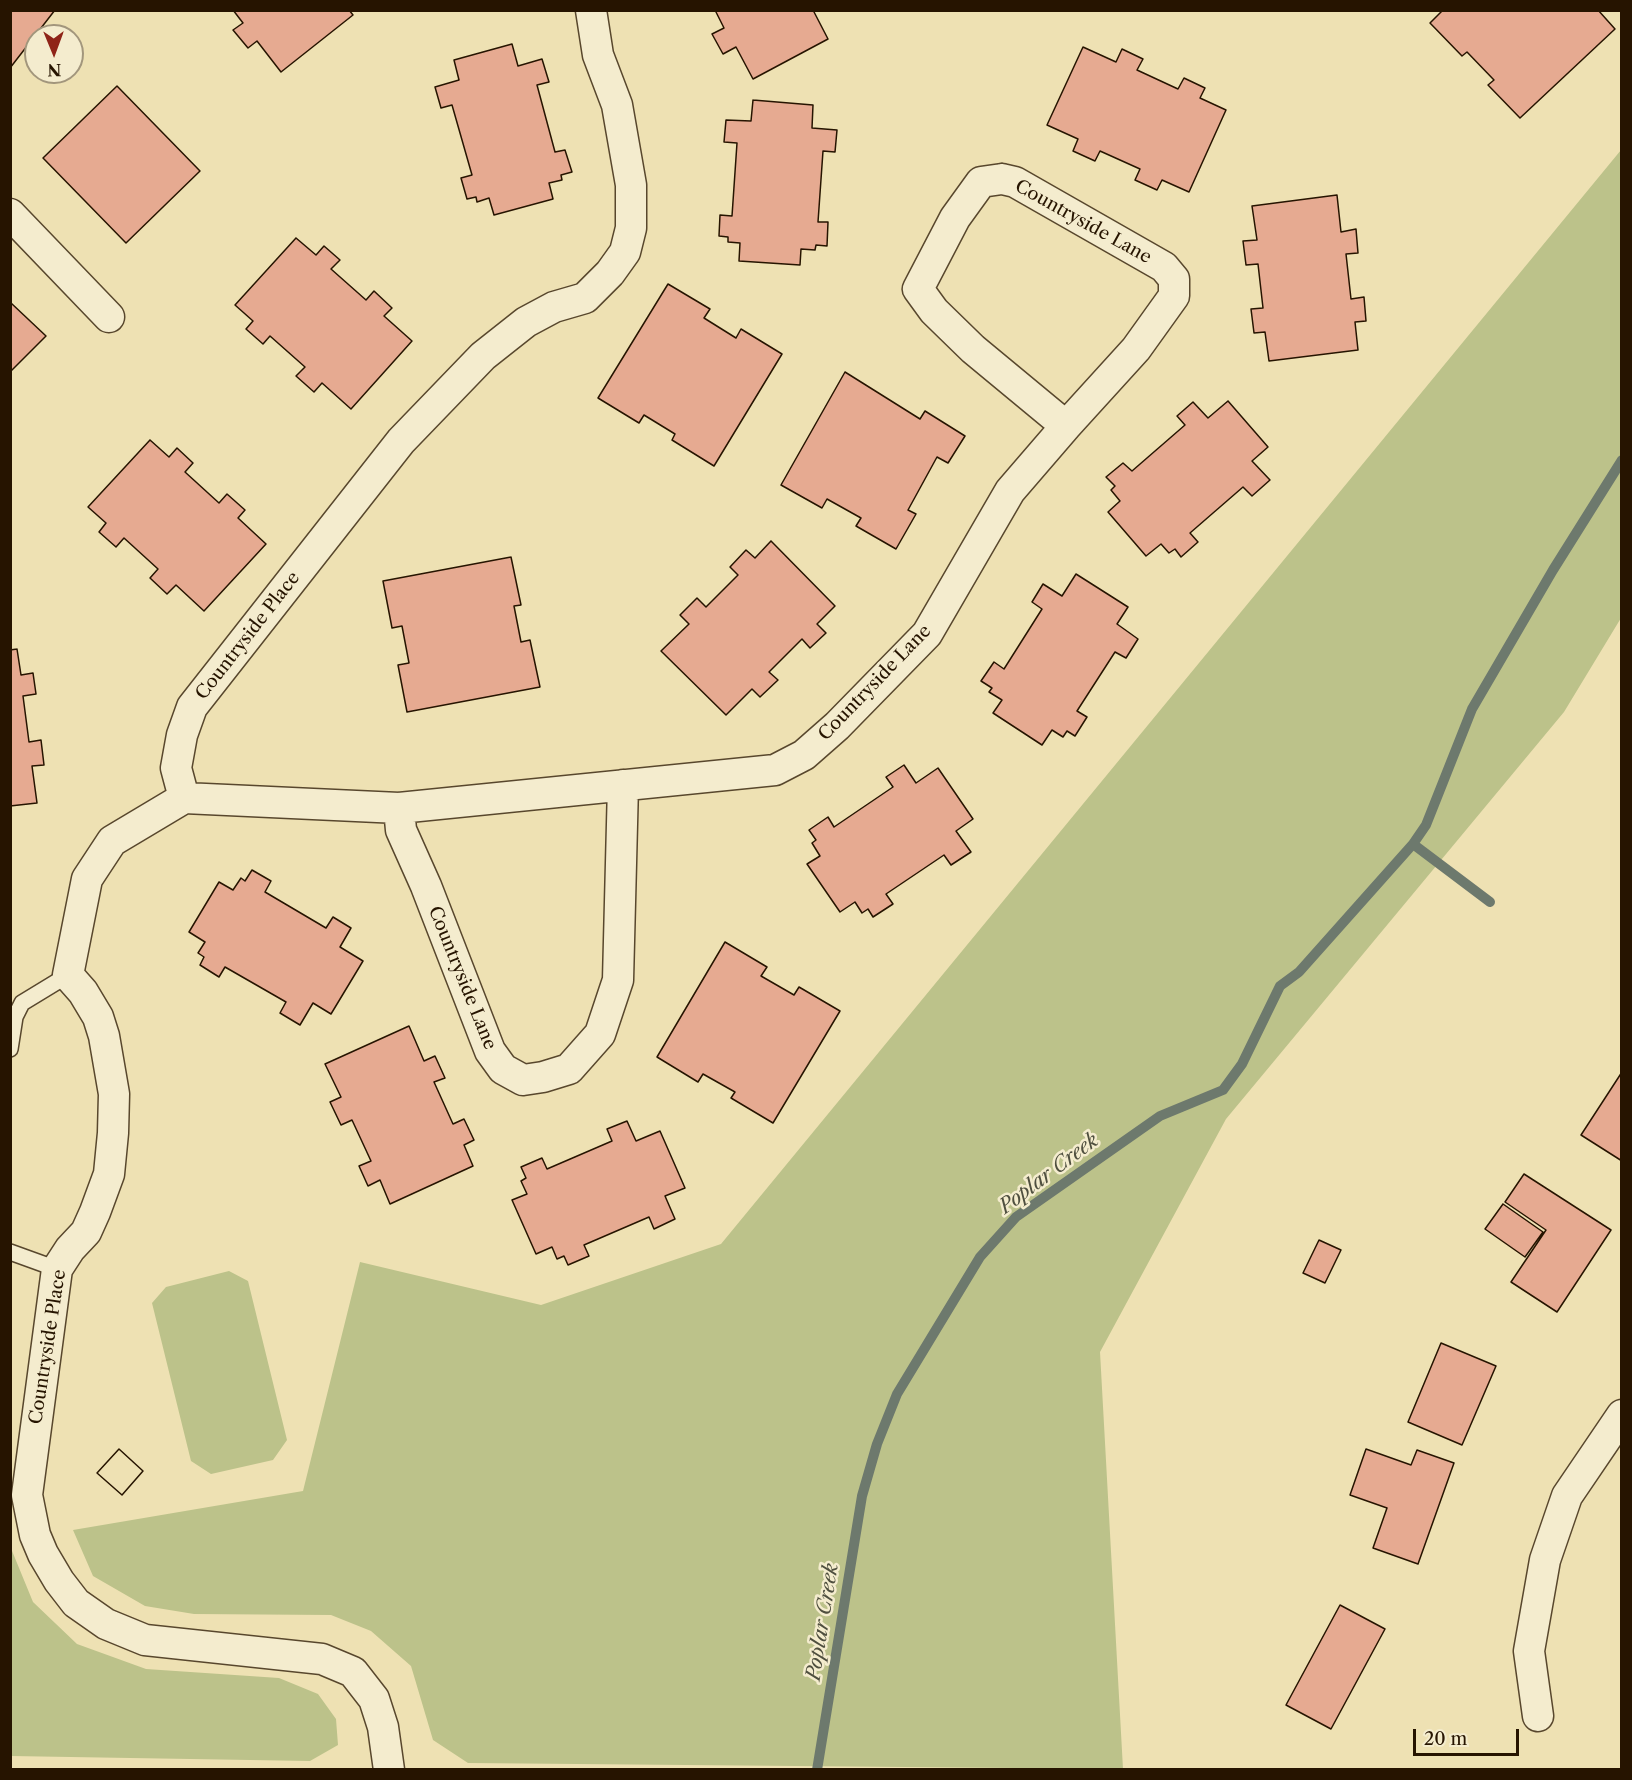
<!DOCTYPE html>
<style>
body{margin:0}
#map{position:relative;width:1632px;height:1780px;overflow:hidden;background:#eee1b3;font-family:"Libre Caslon Text",serif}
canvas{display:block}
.frame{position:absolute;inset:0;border:12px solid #261400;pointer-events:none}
.north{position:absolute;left:24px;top:24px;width:60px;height:60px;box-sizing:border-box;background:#f4ecce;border:2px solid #a2967c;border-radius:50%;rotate:179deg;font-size:16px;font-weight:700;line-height:24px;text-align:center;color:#261400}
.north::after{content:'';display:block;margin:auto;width:21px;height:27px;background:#8f2418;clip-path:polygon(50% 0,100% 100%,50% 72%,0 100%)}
.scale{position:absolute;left:1413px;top:1729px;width:106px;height:27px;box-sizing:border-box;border:3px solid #261400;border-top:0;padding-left:8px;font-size:18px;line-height:21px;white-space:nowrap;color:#261400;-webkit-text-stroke:4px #f4ecce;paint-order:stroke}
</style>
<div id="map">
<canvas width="1632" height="1780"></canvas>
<div class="frame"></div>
<div class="north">N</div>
<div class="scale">20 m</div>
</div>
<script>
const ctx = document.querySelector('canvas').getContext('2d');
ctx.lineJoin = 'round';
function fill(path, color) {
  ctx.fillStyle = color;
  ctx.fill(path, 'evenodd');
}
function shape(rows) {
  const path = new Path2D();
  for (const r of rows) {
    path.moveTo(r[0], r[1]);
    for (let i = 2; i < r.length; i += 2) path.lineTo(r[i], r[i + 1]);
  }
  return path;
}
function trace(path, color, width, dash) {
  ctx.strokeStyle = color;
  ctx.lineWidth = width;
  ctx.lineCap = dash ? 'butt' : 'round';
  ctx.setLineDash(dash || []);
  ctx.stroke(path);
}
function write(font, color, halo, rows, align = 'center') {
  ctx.font = font + ' "Libre Caslon Text",serif';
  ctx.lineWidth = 5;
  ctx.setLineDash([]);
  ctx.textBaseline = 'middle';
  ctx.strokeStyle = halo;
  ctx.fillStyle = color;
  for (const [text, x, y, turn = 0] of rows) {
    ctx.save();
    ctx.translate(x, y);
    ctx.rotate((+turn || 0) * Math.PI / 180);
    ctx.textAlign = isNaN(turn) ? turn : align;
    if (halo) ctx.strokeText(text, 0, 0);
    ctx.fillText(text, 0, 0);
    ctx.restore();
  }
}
fill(shape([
 [1621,150,1621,618,1564,712,1226,1119,1100,1352,1123,1769,468,1763,433,1740,411,1666,371,1631,331,1615,194,1614,145,1606,93,1576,73,1530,303,1491,360,1262,541,1305,721,1244],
 [229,1271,248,1281,287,1440,273,1460,211,1474,191,1461,152,1303,166,1287],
 [10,1546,33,1602,77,1644,146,1669,279,1678,318,1694,336,1719,338,1745,310,1761,11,1756]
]), '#bcc28a');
trace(shape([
 [1413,844,1490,902],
 [817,1770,862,1496,877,1444,897,1394,980,1257,1016,1217,1160,1116,1223,1090,1242,1064,1280,986,1299,972,1413,844,1426,825,1472,709,1553,570,1622,460]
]), '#6d796d', 10);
const building = shape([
 [10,10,55,10,10,68,10,10],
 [233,10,349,10,353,15,281,72,257,41,248,48,233,30,243,23,233,10],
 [715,10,813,10,828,39,753,79,736,47,723,54,712,34,724,28,715,10],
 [1443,10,1598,10,1615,29,1520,118,1488,85,1494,80,1467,52,1462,56,1430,23,1443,10],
 [512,44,518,66,542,59,549,82,537,85,555,152,565,150,572,172,561,175,562,180,549,183,553,199,494,215,489,198,477,202,476,197,467,199,461,178,472,175,452,105,441,108,435,87,459,80,454,60,512,44],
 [1083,47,1116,62,1122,49,1143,59,1137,70,1178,89,1184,78,1205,88,1200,98,1226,110,1189,192,1162,180,1157,190,1135,180,1140,169,1100,151,1095,161,1073,151,1078,139,1047,125,1083,47],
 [117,86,200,171,126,243,43,158,117,86],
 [753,100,813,105,812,128,837,130,835,152,823,151,818,222,828,222,827,246,816,245,815,250,801,249,800,265,739,261,740,243,728,242,728,237,719,236,720,215,732,216,737,143,724,142,726,120,751,121,753,100],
 [1337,195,1341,232,1356,229,1358,253,1346,254,1351,299,1364,297,1366,321,1355,322,1358,350,1269,361,1265,332,1254,333,1251,309,1263,308,1258,264,1246,265,1243,241,1257,240,1252,206,1337,195],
 [296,238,316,255,324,246,340,260,331,269,366,300,374,291,392,308,384,316,412,341,351,409,322,383,314,392,296,376,305,367,270,336,263,344,246,329,253,321,235,305,296,238],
 [668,284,710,309,704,318,736,338,741,329,782,354,714,466,672,440,675,434,644,415,639,423,598,398,668,284],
 [11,303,46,336,10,372,10,304,11,303],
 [845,372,920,419,925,411,965,436,948,463,937,457,908,510,916,514,896,549,856,526,861,518,827,499,822,508,781,485,845,372],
 [1228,401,1268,447,1252,461,1270,480,1252,496,1243,487,1190,533,1198,542,1181,557,1175,549,1169,553,1161,544,1146,556,1108,512,1120,501,1111,490,1115,486,1106,477,1123,463,1132,471,1185,425,1177,416,1193,402,1208,418,1228,401],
 [150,440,169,457,177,448,193,463,185,472,219,503,227,494,245,510,238,518,266,544,204,611,176,585,167,594,150,578,158,569,124,538,116,547,99,532,106,523,88,507,150,440],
 [771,541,835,606,817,624,826,633,810,648,802,639,769,672,778,680,760,697,752,689,726,715,661,651,689,624,680,615,697,598,706,607,738,575,730,567,746,550,755,558,771,541],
 [511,557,521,605,514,606,521,642,530,640,540,687,407,712,398,665,409,663,402,626,392,628,383,581,511,557],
 [1076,574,1128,607,1117,624,1138,639,1126,658,1115,652,1077,711,1087,717,1075,736,1067,731,1063,737,1052,730,1042,745,993,713,1002,700,989,692,992,688,981,681,994,662,1004,669,1042,609,1032,602,1043,584,1062,596,1076,574],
 [17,649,21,675,33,673,36,694,23,696,29,742,41,740,44,765,32,766,37,803,10,806,10,650,17,649],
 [904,765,916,783,938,768,973,819,956,831,971,852,951,865,944,855,886,894,893,904,873,917,868,909,862,913,855,902,840,912,807,864,820,856,812,843,816,840,809,830,828,817,834,827,893,787,886,777,904,765],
 [252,870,271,881,265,892,326,928,333,917,351,928,340,947,363,961,331,1014,313,1003,300,1025,280,1013,286,1002,225,967,219,977,200,965,204,957,198,953,205,942,189,932,219,882,233,890,241,878,245,881,252,870],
 [725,942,767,967,761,976,794,995,799,987,840,1011,773,1123,731,1098,735,1092,703,1074,698,1082,657,1057,725,942],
 [409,1026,424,1061,435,1056,445,1078,434,1082,453,1124,464,1119,474,1140,464,1145,473,1166,390,1204,380,1180,368,1186,359,1166,371,1161,352,1120,341,1125,330,1102,341,1097,325,1064,409,1026],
 [1622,1072,1622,1161,1581,1135,1622,1072],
 [627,1121,636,1141,660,1131,685,1188,665,1196,675,1219,654,1229,649,1217,584,1245,589,1256,568,1265,564,1256,557,1259,552,1247,536,1254,512,1200,527,1194,521,1181,526,1178,521,1167,542,1158,547,1169,612,1141,607,1129,627,1121],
 [1524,1174,1611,1230,1557,1312,1511,1282,1546,1230,1505,1202,1524,1174],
 [1503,1204,1543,1232,1525,1257,1485,1229,1503,1204],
 [1319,1240,1341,1250,1325,1283,1303,1273,1319,1240],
 [1441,1343,1496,1366,1462,1445,1408,1422,1441,1343],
 [119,1449,143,1471,122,1495,97,1473,119,1449],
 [119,1449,143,1471,122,1495,97,1473,119,1449],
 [1366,1449,1411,1465,1417,1450,1454,1463,1418,1564,1373,1548,1387,1508,1350,1495,1366,1449],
 [1340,1605,1385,1629,1331,1729,1286,1705,1340,1605]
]);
fill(building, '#e6aa91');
trace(building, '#261400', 1.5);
const service = shape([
 [10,1049,15,1017,22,1003,68,975],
 [10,1252,57,1269]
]);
const minor = shape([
 [1002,179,1015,182,1164,267,1174,279,1174,296,1136,349,1066,426,973,349,934,311,918,289,955,218,981,182,1002,179],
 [10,214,109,317],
 [184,798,112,841,87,879,68,975,83,992,98,1017,104,1036,114,1094,113,1133,109,1174,95,1212,86,1232,70,1249,57,1269,27,1495,35,1535,43,1554,59,1581,76,1603,106,1624,145,1640,322,1659,353,1672,374,1699,383,1727,389,1770],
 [184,798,399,808,775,770,804,755,837,726,927,634,1010,491,1066,426],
 [184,798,176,768,182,735,192,707,401,441,483,356,526,322,554,307,585,298,610,273,625,252,631,228,631,185,617,105,598,55,591,10],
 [399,808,401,830,426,886,490,1051,503,1069,523,1080,543,1077,569,1069,600,1034,618,980,623,785],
 [1538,1716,1529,1651,1545,1560,1567,1496,1622,1415]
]);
trace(service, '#58472d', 18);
trace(minor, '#58472d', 33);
trace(service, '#f4ecce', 15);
trace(minor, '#f4ecce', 30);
write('18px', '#261400', '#f4ecce', [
 ["Countryside Lane",1083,222,29],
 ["Countryside Place",248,636,-52],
 ["Countryside Lane",875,683,-46],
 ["Countryside Lane",462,978,68],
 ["Countryside Place",48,1347,-81]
]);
write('italic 20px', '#4f4f3f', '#f4ecce', [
 ["Poplar Creek",1049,1174,-37],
 ["Poplar Creek",823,1622,-81]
]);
</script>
